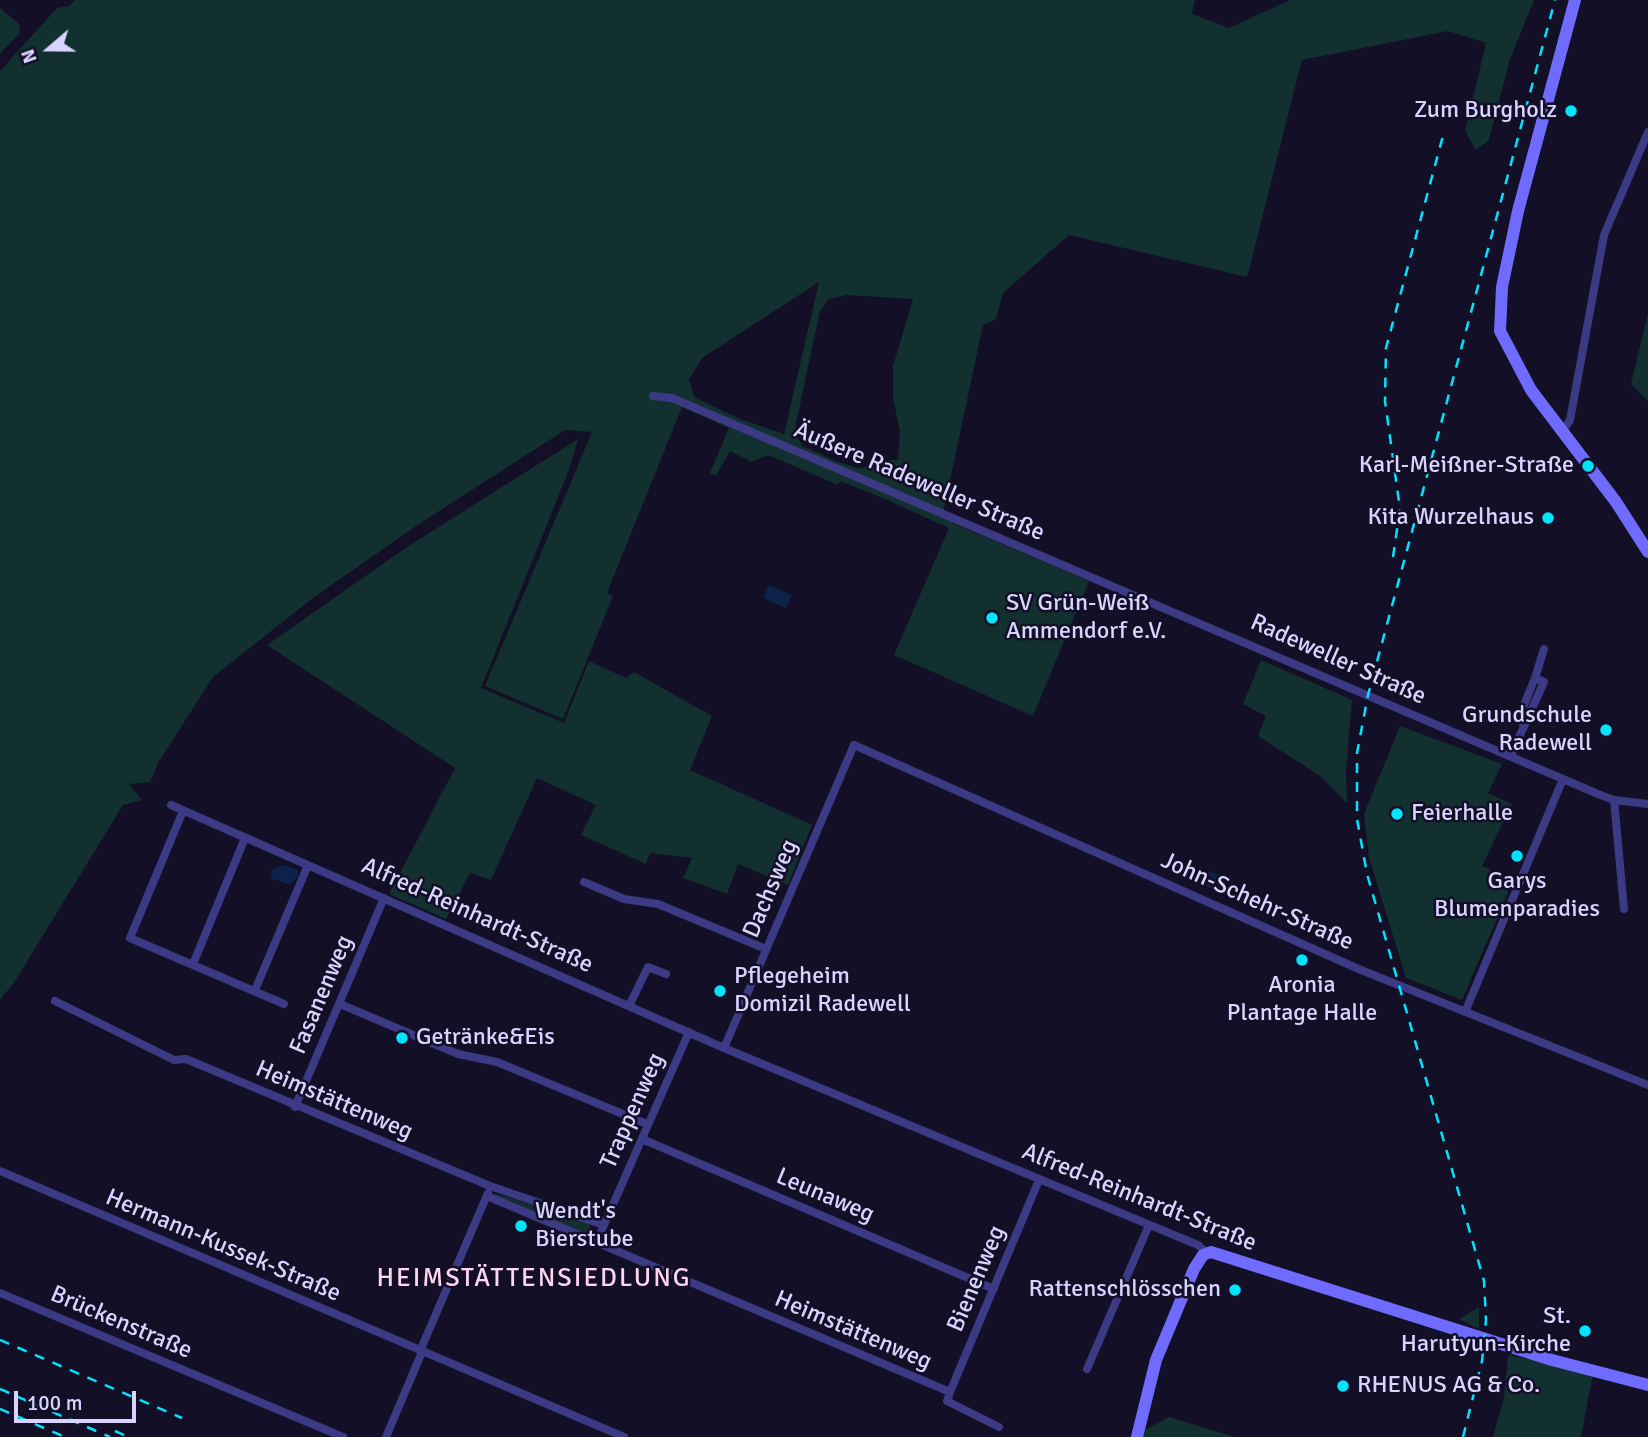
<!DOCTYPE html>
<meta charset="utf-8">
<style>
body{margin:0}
#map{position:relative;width:1648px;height:1437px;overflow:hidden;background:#130f26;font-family:Signika,sans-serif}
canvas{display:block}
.north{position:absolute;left:14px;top:14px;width:70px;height:70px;-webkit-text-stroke:5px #130f26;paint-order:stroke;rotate:250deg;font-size:19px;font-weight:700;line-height:28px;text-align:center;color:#d9d4ff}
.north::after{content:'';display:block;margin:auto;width:24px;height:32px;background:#d9d4ff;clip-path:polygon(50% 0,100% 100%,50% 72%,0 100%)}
.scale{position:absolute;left:14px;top:1391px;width:122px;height:32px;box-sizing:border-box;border:4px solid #d9d4ff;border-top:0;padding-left:9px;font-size:21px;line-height:24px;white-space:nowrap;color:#d9d4ff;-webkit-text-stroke:5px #130f26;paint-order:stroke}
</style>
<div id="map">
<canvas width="1648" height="1437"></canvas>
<div class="north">N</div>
<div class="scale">100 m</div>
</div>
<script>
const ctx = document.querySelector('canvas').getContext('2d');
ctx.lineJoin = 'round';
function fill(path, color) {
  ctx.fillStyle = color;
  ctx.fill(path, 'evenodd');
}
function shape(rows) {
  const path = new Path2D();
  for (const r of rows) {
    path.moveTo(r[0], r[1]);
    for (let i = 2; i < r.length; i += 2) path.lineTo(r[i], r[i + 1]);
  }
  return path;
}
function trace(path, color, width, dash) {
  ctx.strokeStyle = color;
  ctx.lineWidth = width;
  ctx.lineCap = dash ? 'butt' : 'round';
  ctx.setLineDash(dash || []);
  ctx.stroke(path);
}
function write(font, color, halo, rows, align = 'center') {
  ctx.font = font + ' Signika,sans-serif';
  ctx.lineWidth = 5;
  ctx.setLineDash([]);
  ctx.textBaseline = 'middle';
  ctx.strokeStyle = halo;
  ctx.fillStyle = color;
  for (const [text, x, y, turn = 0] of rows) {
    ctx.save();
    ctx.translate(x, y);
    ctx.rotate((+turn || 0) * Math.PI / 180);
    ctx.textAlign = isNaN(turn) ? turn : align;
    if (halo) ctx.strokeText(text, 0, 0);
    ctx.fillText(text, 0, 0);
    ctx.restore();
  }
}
fill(shape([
 [75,0,1195,0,1192,14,1229,28,1290,0,1534,0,1509,62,1489,140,1476,150,1465,131,1486,43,1448,31,1302,60,1247,277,1069,235,1003,293,996,319,983,325,943,513,953,518,952,523,1089,581,1033,716,894,655,949,528,883,498,840,481,838,485,768,455,752,462,730,451,716,476,710,473,729,428,682,407,607,593,613,596,563,719,485,686,592,432,565,430,419,524,313,598,213,677,158,763,150,782,129,784,142,800,123,805,15,981,0,1000,0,71,57,8,69,6],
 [819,282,784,434,740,419,694,397,689,380,702,358],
 [846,295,913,299,893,366,893,397,900,432,898,460,887,460,868,467,857,468,838,462,803,446,794,433,820,311,829,299],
 [0,8,19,24,20,33,0,54],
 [1648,313,1648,401,1631,384],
 [578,439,569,470,481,688,564,723,589,661,626,678,634,672,712,716,690,770,812,825,788,885,738,864,727,894,683,878,692,858,650,853,646,864,581,835,596,805,537,778,491,880,470,873,446,919,389,894,455,768,267,645,407,547],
 [1261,660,1352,700,1346,771,1347,803,1320,776,1258,736,1266,716,1243,704],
 [1400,726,1502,764,1488,793,1512,804,1482,866,1514,879,1462,1000,1406,978,1369,858,1364,814],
 [497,1194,588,1222,592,1231,588,1235,496,1196],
 [1479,1307,1479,1329,1459,1319],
 [1508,1355,1593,1373,1581,1437,1493,1437,1504,1397],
 [1169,1417,1235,1437,1139,1437,1140,1432]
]), '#12302f');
fill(shape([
 [769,585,792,595,786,608,763,598],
 [284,865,298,870,298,876,290,885,270,878,272,870],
 [1209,871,1226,878,1220,892,1203,885]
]), '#0c2248');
trace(shape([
 [653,396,672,398,1598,794,1614,800,1648,804],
 [1562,432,1570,420,1604,235,1648,132],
 [1523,725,1522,710,1535,678],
 [1511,755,1544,682,1535,678,1544,649],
 [1614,800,1624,909],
 [171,805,724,1048,1198,1245,1207,1253],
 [183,811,130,938,284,1004],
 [584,882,624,899,658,904,766,949],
 [193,964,245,838],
 [255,990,308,865],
 [55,1001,174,1060,186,1059,490,1186,604,1225],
 [340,1004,458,1054,497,1062,647,1124],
 [629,1006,648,967,666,974],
 [1465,1012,1563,779],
 [724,1048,854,745,1361,970,1648,1085],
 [295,1107,384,898],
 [642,1139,994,1289],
 [0,1171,624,1437],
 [487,1196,950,1392,947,1401,999,1427],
 [596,1243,689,1032],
 [0,1293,343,1437],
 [420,1351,488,1193],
 [1087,1369,1149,1225],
 [950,1392,1039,1180],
 [386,1437,422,1352]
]), '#3d3a85', 8);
trace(shape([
 [1575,0,1518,211,1502,287,1500,331,1531,390,1616,502,1648,552],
 [1137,1437,1156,1360,1194,1269,1203,1255,1211,1252,1552,1360,1648,1385]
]), '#6f6bff', 12);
trace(shape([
 [1393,557,1400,509,1385,401,1386,348,1444,132],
 [0,1340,182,1418],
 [0,1389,110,1437],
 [0,1409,65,1437],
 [115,1431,128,1437],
 [1463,1437,1482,1361,1486,1320,1484,1281,1367,874,1357,819,1357,753,1368,695,1555,0]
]), '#00e5ff', 2.5, [10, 9]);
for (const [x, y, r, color] of [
 [1571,111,7,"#00e5ff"],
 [1588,466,7,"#00e5ff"],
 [1548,518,7,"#00e5ff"],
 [992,618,7,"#00e5ff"],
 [1606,730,7,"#00e5ff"],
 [1397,814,7,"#00e5ff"],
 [1517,856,7,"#00e5ff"],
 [1302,960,7,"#00e5ff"],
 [720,991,7,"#00e5ff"],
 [402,1038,7,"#00e5ff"],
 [521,1226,7,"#00e5ff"],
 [1235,1290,7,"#00e5ff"],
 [1585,1331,7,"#00e5ff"],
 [1343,1386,7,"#00e5ff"]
]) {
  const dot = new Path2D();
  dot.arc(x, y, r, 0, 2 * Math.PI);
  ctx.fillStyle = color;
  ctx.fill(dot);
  trace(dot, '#130f26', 2.5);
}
write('24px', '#d9d4ff', '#130f26', [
 ["Zum Burgholz",1557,111],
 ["Karl-Meißner-Straße",1574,466],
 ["Kita Wurzelhaus",1534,518],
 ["SV Grün-Weiß",1006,604,"left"],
 ["Ammendorf e.V.",1006,632,"left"],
 ["Grundschule",1592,716],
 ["Radewell",1592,744],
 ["Feierhalle",1411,814,"left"],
 ["Garys",1517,882,"center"],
 ["Blumenparadies",1517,910,"center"],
 ["Pflegeheim",734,977,"left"],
 ["Domizil Radewell",734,1005,"left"],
 ["Aronia",1302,986,"center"],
 ["Plantage Halle",1302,1014,"center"],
 ["Getränke&Eis",416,1038,"left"],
 ["Wendt's",535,1212,"left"],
 ["Bierstube",535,1240,"left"],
 ["Rattenschlösschen",1221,1290],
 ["St.",1571,1317],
 ["Harutyun-Kirche",1571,1345],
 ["RHENUS AG & Co.",1357,1386,"left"]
], 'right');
write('24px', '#d9d4ff', '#130f26', [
 ["Äußere Radeweller Straße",919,482,23],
 ["Radeweller Straße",1338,660,24],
 ["Dachsweg",771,889,-67],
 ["John-Schehr-Straße",1257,902,24],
 ["Alfred-Reinhardt-Straße",477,916,24],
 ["Fasanenweg",322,995,-67],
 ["Heimstättenweg",334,1101,23],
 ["Trappenweg",633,1111,-66],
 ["Leunaweg",825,1196,23],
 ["Alfred-Reinhardt-Straße",1139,1198,22],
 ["Hermann-Kussek-Straße",223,1246,23],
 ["Bienenweg",977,1279,-67],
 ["Brückenstraße",121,1323,23],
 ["Heimstättenweg",853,1331,23]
]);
ctx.letterSpacing = '2px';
write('26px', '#ffd6f0', '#130f26', [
 ["HEIMSTÄTTENSIEDLUNG",534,1279]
]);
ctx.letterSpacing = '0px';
</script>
